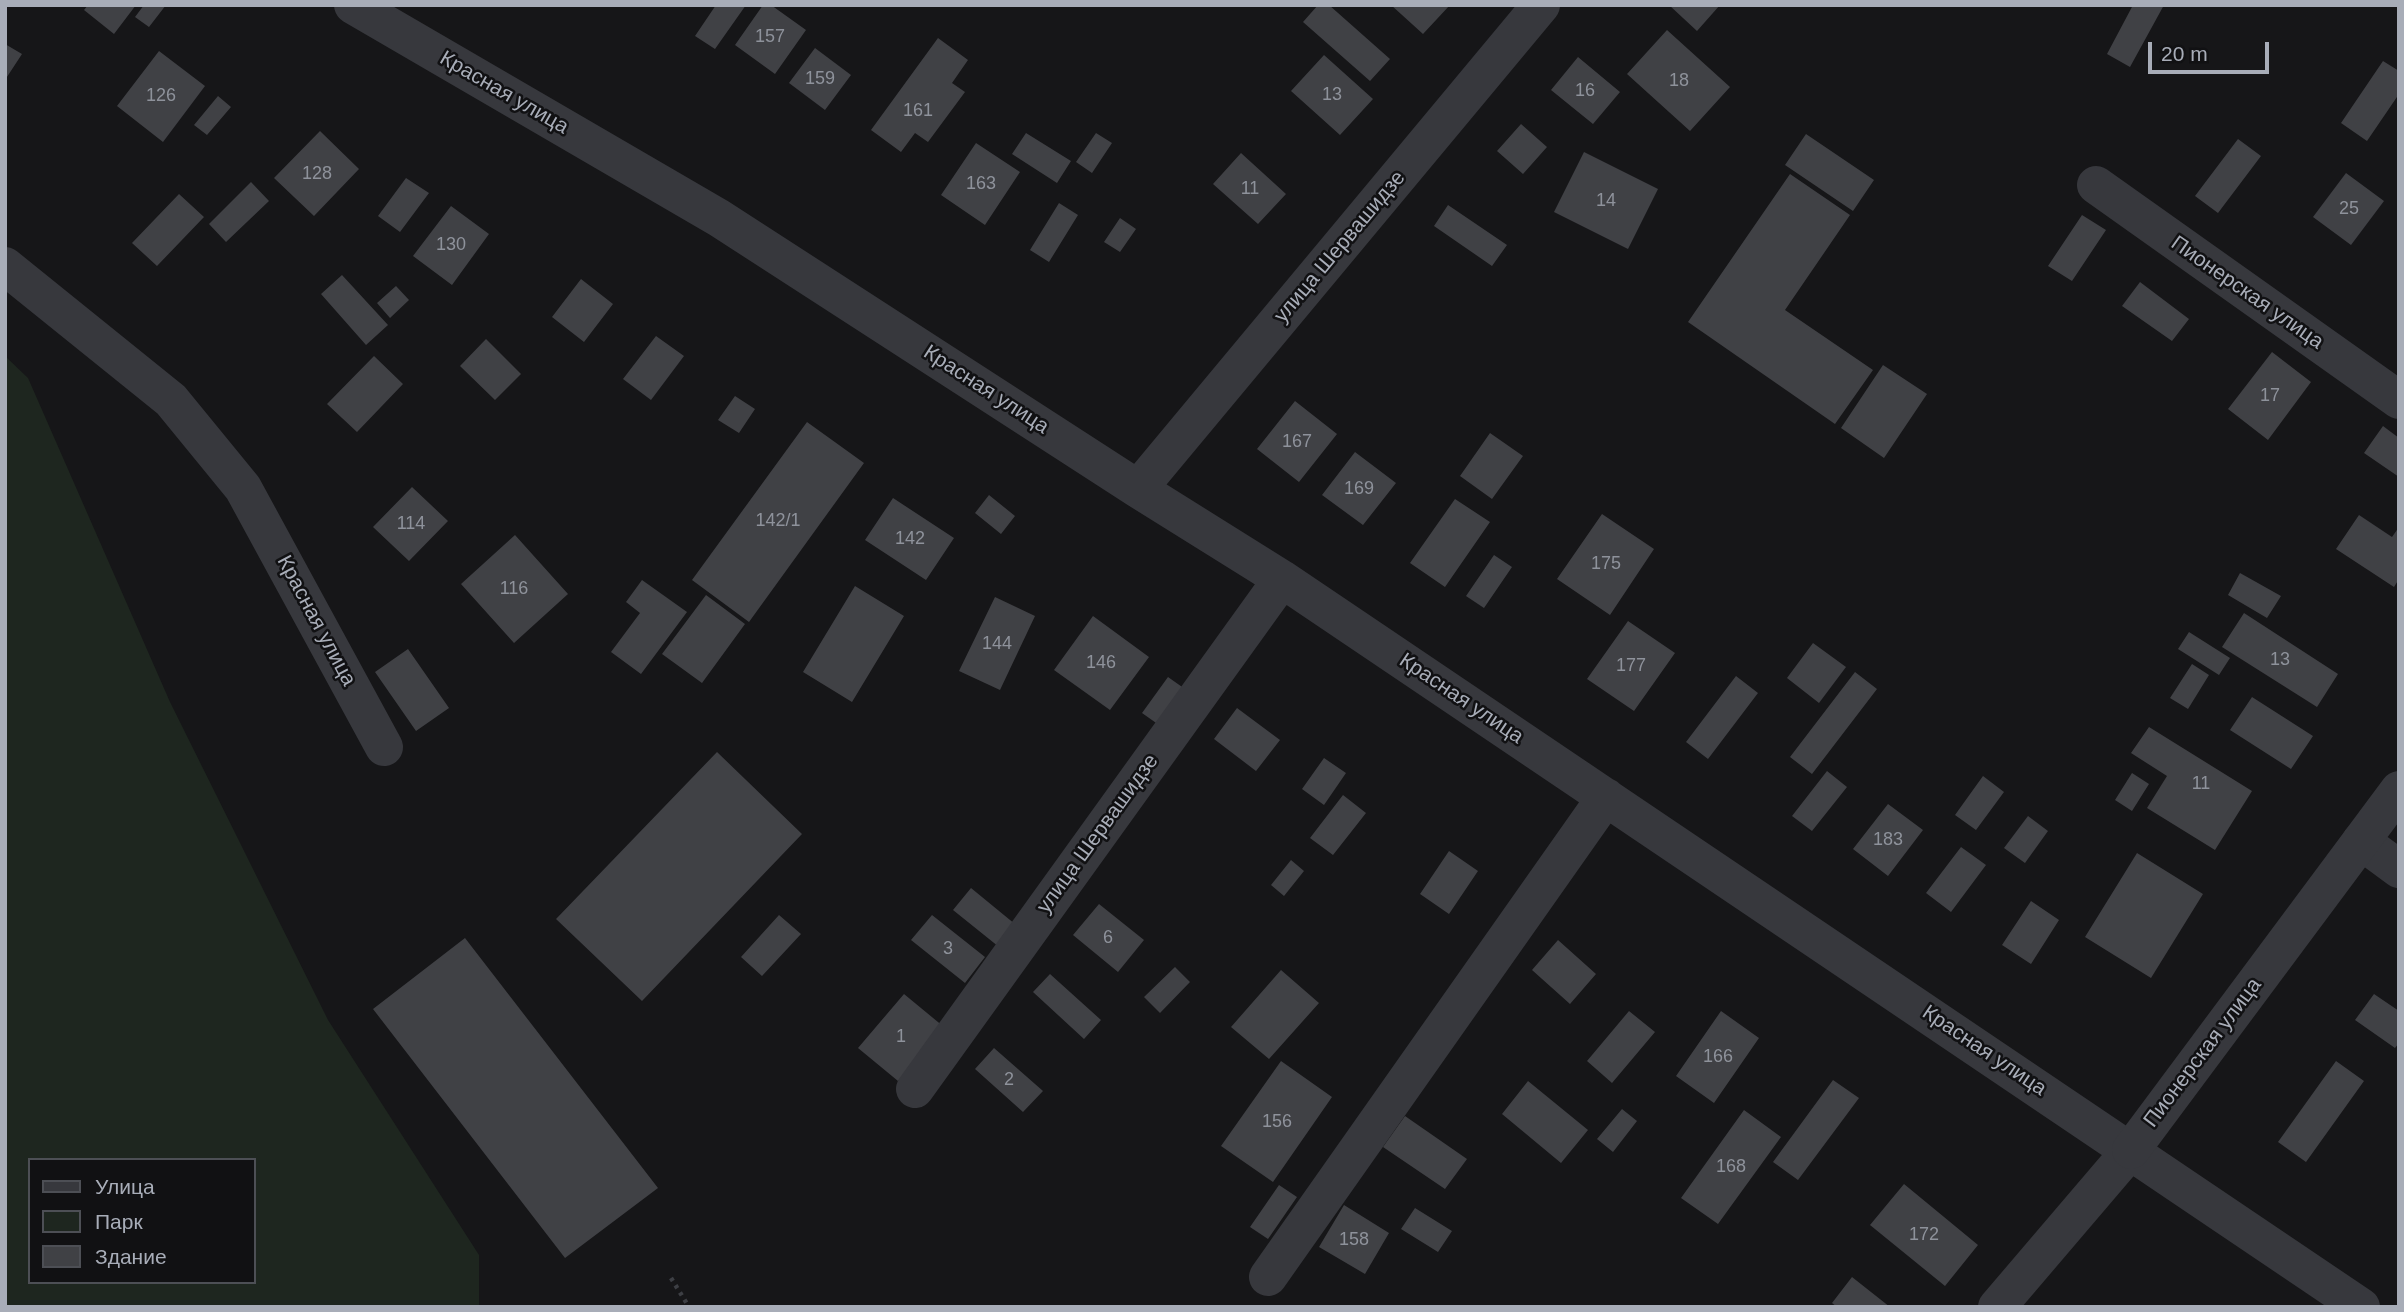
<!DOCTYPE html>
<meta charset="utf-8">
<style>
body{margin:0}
#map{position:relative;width:2404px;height:1312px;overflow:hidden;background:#161618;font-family:Helvetica,sans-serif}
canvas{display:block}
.frame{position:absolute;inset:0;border:7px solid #a8adb8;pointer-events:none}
.legend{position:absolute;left:28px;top:1158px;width:228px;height:126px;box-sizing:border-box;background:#111113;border:2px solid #4d4f55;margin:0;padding:9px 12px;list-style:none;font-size:21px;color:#a8adb8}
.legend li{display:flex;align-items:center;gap:14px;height:35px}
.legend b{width:35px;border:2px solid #4d4f55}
.scale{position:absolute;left:2148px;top:42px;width:121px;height:32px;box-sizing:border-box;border:4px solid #a8adb8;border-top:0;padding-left:9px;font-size:21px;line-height:24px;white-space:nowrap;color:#a8adb8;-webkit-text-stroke:5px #111113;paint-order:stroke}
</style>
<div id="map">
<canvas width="2404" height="1312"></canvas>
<div class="frame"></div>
<ul class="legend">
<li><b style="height:9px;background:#37383d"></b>Улица</li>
<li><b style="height:19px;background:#1e261f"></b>Парк</li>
<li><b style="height:19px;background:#404145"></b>Здание</li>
</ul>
<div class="scale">20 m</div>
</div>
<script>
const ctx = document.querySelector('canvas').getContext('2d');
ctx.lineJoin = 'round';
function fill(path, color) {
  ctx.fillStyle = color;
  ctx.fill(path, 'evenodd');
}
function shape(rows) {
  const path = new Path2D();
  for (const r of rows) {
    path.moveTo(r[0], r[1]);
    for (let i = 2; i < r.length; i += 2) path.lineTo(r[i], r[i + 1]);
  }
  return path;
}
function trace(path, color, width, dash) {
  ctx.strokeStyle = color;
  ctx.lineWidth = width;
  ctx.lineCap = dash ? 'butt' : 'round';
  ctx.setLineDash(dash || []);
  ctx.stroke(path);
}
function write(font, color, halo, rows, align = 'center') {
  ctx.font = font + ' Helvetica,sans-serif';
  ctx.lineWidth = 5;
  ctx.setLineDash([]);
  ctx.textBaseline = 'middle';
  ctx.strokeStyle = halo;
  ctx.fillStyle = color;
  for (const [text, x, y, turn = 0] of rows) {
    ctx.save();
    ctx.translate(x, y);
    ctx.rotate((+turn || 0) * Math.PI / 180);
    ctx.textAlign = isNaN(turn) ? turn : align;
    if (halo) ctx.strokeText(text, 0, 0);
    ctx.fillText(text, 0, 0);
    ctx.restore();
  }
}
fill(shape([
 [5,356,28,378,170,702,328,1020,479,1255,479,1307,5,1307],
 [30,1160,254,1160,254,1282,30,1282]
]), '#1e261f');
fill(shape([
 [88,5,136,5,114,34,84,10],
 [144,5,166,5,149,27,135,17],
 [716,5,746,5,715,49,695,36],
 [763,5,771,5,806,30,775,74,735,45],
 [1318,5,1329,5,1390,59,1370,81,1303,22],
 [1391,5,1450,5,1423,34],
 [1669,5,1720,5,1697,31],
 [2133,5,2164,5,2130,67,2107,54],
 [1667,30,1730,87,1690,131,1627,74],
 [938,38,968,60,952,83,965,92,928,142,915,133,901,152,871,130],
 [5,44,22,54,5,80],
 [815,48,851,75,825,110,789,83],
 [159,51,205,86,163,142,117,106],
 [1324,55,1373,99,1340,135,1291,91],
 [1578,57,1620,92,1593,124,1551,90],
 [2383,61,2399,71,2399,94,2367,141,2341,123],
 [218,96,231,107,207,135,194,125],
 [1521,124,1547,147,1523,174,1497,151],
 [320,131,359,169,314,216,274,178],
 [1026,133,1071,161,1057,183,1012,154],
 [1096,133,1112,143,1092,173,1076,162],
 [1806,134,1874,180,1853,211,1785,165],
 [2238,139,2261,156,2218,213,2195,196],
 [976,143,1020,172,985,225,941,195],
 [1584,152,1658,189,1628,249,1554,212],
 [1241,153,1286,194,1258,224,1213,184],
 [2346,173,2384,201,2351,245,2313,217],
 [1790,174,1850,215,1785,310,1873,370,1835,424,1688,322],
 [406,178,429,193,400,232,378,216],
 [251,182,269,201,226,242,209,224],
 [179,194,204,217,157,266,132,243],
 [1059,203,1078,215,1049,262,1030,250],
 [1448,205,1507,245,1492,266,1434,226],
 [451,206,489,234,452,285,413,256],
 [2082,215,2106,230,2072,281,2048,266],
 [1120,218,1136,229,1120,252,1104,242],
 [342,275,388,325,366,345,321,294],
 [581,279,613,304,584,342,552,317],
 [2140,282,2189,319,2172,341,2122,306],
 [396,286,409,300,390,318,377,303],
 [656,336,684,356,651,400,623,379],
 [486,339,521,374,495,400,460,366],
 [2272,352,2311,382,2268,440,2228,409],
 [374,356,403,384,357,432,327,404],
 [1883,365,1927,394,1884,458,1841,428],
 [735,396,755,409,739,433,718,420],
 [1295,401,1337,434,1299,482,1257,449],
 [807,422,864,463,749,622,692,580],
 [2383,426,2399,438,2399,477,2364,453],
 [1490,433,1523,456,1492,499,1460,476],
 [1355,452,1396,483,1363,525,1322,495],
 [412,487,448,521,409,561,373,527],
 [989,495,1015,516,1001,534,975,513],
 [893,498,954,538,926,580,865,540],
 [1455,499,1490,522,1445,587,1410,563],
 [1602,514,1654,549,1610,615,1557,579],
 [2359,515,2392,537,2399,527,2399,579,2394,587,2336,549],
 [515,535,568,594,514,643,461,584],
 [1494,555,1512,567,1484,608,1466,596],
 [2240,573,2281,596,2267,618,2228,595],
 [642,580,687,612,641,674,611,652,640,613,626,602],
 [855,586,904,616,852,702,803,672],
 [706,595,745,624,702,683,662,654],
 [995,597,1035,616,1000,690,959,671],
 [2244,613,2338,674,2317,707,2222,647],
 [1093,616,1149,657,1110,710,1054,670],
 [1628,621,1675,653,1634,711,1587,679],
 [2189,632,2230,658,2219,675,2178,649],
 [1813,643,1846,667,1819,703,1787,678],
 [408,649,449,708,416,731,375,672],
 [2192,664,2209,675,2188,709,2170,698],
 [1855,672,1877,689,1812,774,1790,757],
 [1736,676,1758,693,1708,759,1686,742],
 [1168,677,1185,689,1159,725,1142,713],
 [2252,697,2313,736,2291,769,2230,730],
 [1237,708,1280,740,1256,771,1214,739],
 [2149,727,2252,791,2215,850,2147,808,2167,776,2131,753],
 [717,752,802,834,642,1001,556,919],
 [1324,758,1346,773,1324,805,1302,789],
 [1827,771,1847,787,1812,831,1792,816],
 [2132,773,2149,784,2132,811,2115,800],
 [1983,776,2004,792,1976,830,1955,815],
 [1343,795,1366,813,1333,855,1310,838],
 [1888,804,1923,830,1888,876,1853,849],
 [2028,816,2048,831,2025,863,2004,848],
 [1961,847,1986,865,1951,912,1926,893],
 [1449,851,1478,871,1449,914,1420,894],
 [2137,853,2203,894,2151,978,2085,937],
 [1291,860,1304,871,1284,896,1271,885],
 [971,888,1021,929,1004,951,953,910],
 [2031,901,2059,920,2031,964,2002,945],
 [1099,904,1144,940,1118,972,1073,935],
 [779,915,801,934,762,976,741,957],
 [932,915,985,957,965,983,911,940],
 [465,938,658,1188,565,1258,373,1009],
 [1558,940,1596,974,1570,1004,1532,970],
 [1175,967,1190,982,1160,1013,1144,997],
 [1281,970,1319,1003,1269,1059,1231,1027],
 [1050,974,1101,1020,1084,1039,1033,992],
 [904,994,944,1027,898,1081,858,1048],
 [2374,994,2399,1011,2399,1043,2395,1048,2355,1020],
 [1629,1011,1655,1032,1612,1083,1587,1061],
 [1721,1011,1759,1038,1714,1103,1676,1076],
 [994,1048,1043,1091,1023,1112,975,1069],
 [1281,1061,1332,1097,1273,1182,1221,1146],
 [2336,1061,2364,1081,2306,1162,2278,1142],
 [1833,1080,1859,1098,1798,1180,1773,1162],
 [1528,1081,1588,1130,1561,1163,1502,1114],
 [1622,1109,1637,1121,1613,1152,1597,1139],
 [1744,1110,1781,1137,1718,1224,1681,1198],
 [1405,1116,1467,1159,1445,1189,1383,1147],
 [1904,1184,1978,1245,1945,1286,1870,1225],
 [1279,1185,1297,1197,1268,1239,1250,1227],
 [1344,1205,1389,1233,1365,1274,1319,1247],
 [1415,1208,1452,1231,1438,1252,1401,1229],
 [1852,1277,1890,1307,1837,1307,1832,1303]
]), '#404145');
trace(shape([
 [671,1278,689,1307]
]), '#3d3f44', 4.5, [3.5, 5]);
trace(shape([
 [353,5,719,218,1138,489,1282,579,2361,1307],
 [2096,185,2399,400],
 [5,266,171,400,243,488,384,747],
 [1138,489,1541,5],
 [2361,841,2399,869],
 [915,1089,1282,579],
 [1268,1277,1606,797],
 [1997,1307,2131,1150]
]), '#37383d', 38);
trace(shape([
 [2131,1150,2399,790]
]), '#37383d', 38);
write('18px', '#8e929b', null, [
 ["157",770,37],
 ["159",820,79],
 ["18",1679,81],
 ["16",1585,91],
 ["13",1332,95],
 ["126",161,96],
 ["161",918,111],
 ["128",317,174],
 ["163",981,184],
 ["11",1250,189],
 ["14",1606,201],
 ["25",2349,209],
 ["130",451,245],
 ["17",2270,396],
 ["167",1297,442],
 ["169",1359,489],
 ["142/1",778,521],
 ["114",411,524],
 ["142",910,539],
 ["175",1606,564],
 ["116",514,589],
 ["144",997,644],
 ["13",2280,660],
 ["146",1101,663],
 ["177",1631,666],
 ["11",2201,784],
 ["183",1888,840],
 ["6",1108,938],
 ["3",948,949],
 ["1",901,1037],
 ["166",1718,1057],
 ["2",1009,1080],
 ["156",1277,1122],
 ["168",1731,1167],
 ["172",1924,1235],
 ["158",1354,1240]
]);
write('21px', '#a8adb8', '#111113', [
 ["Красная улица",504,93,30],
 ["улица Шервашидзе",1340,247,-50],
 ["Пионерская улица",2247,293,35],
 ["Красная улица",986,390,33],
 ["Красная улица",316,621,62],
 ["Красная улица",1461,699,34],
 ["улица Шервашидзе",1098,834,-54],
 ["Красная улица",1984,1051,34],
 ["Пионерская улица",2203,1053,-53]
]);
</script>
